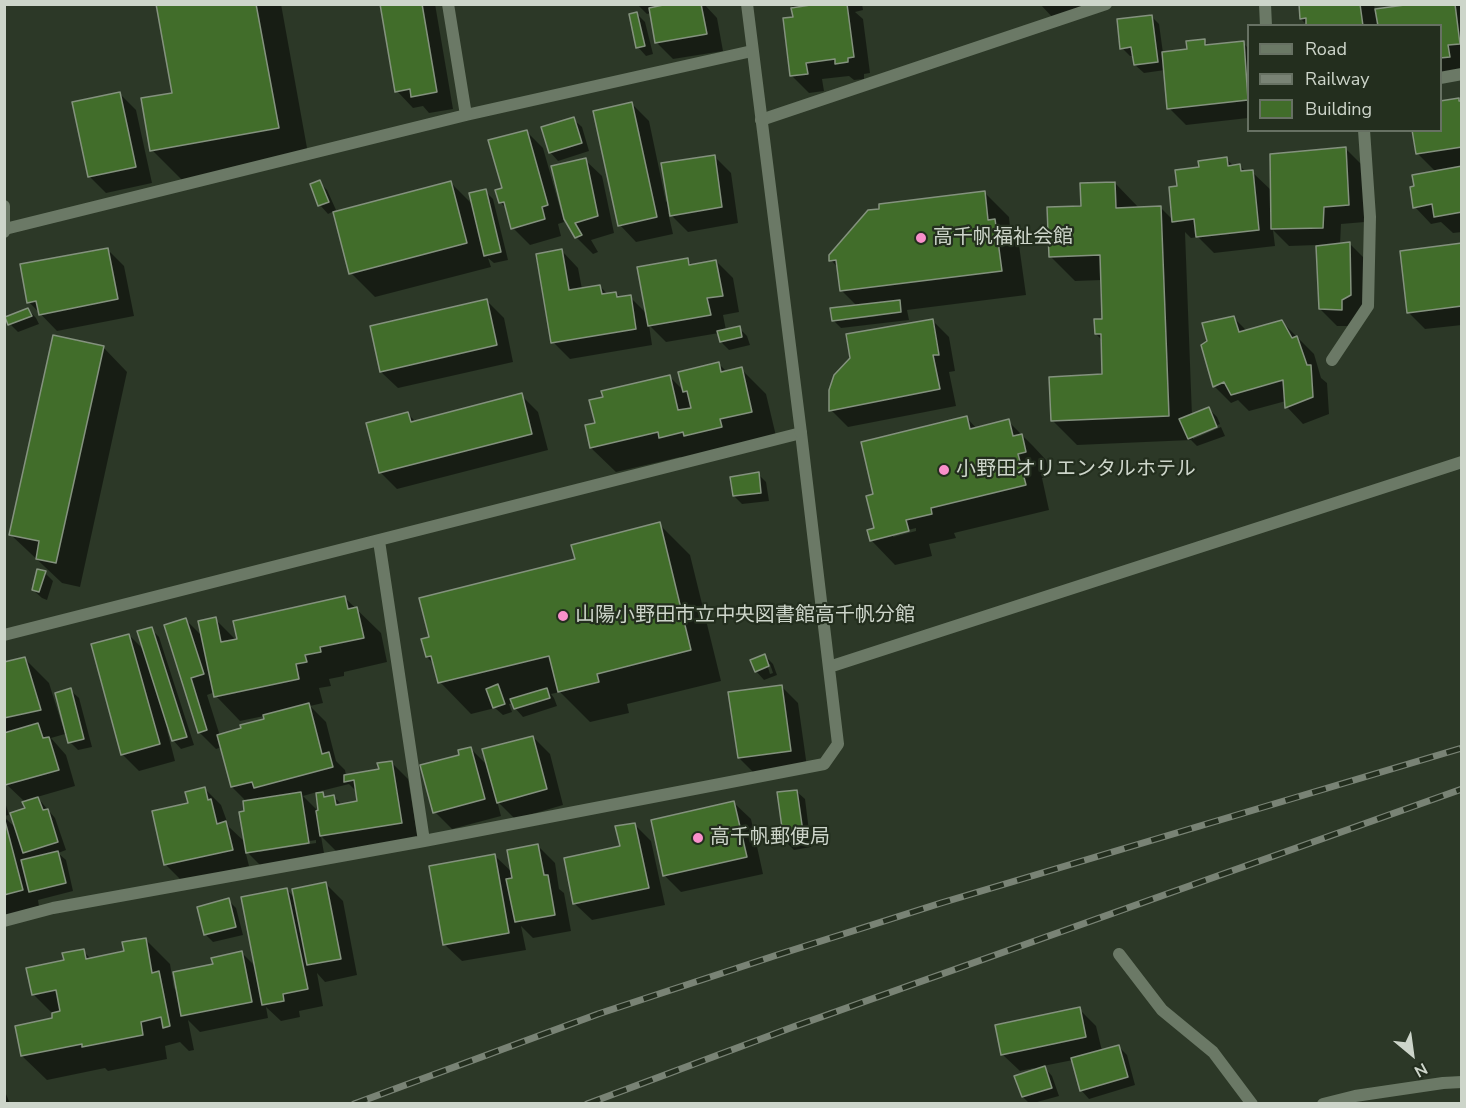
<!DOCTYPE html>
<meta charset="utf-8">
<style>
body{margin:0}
#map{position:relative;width:1466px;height:1108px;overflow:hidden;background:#2c3827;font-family:"Nunito Sans",sans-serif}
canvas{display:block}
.frame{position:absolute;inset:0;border:6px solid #cdd5ca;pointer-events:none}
.legend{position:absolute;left:1247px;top:24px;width:195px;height:108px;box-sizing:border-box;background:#232e1e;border:2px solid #677163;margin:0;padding:8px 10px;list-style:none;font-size:18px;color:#cdd5ca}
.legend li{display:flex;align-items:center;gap:12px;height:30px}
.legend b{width:30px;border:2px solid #677163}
.north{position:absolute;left:1382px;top:1024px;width:60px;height:60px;-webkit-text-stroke:4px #232e1e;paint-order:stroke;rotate:151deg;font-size:16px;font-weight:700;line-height:24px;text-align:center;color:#cdd5ca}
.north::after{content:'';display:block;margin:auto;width:21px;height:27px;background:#cdd5ca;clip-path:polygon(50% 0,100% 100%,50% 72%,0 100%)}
</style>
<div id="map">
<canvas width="1466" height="1108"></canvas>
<div class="frame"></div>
<ul class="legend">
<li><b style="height:8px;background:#6b7966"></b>Road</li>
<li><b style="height:8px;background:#798375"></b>Railway</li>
<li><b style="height:16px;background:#416d2a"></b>Building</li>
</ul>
<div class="north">N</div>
</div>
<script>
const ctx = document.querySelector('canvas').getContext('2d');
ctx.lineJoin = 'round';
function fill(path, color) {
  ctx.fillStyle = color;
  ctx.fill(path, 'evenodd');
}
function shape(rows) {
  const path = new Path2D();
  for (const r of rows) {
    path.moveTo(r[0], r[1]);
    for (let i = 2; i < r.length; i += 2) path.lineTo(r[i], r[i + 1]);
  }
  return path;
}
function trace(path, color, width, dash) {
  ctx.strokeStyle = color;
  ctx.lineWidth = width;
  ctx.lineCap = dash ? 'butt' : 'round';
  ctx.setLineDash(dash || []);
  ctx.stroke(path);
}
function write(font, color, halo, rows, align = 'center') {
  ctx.font = font + ' "Nunito Sans","Noto Sans JP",sans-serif';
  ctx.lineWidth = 4.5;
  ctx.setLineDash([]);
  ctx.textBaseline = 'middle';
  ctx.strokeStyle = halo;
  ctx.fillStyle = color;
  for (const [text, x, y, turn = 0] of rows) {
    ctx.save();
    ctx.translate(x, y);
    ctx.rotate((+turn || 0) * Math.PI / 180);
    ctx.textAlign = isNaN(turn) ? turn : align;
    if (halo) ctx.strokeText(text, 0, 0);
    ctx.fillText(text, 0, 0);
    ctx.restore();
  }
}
fill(shape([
 [157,4,281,4,309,159,183,181,152,150,173,94],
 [381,4,435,4,453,109,429,113,423,106,413,108,397,91],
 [637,4,704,4,717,18,723,51,673,59,656,42,651,13,647,14],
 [790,4,862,4,863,10,855,12,863,19,870,73,864,74,864,79,854,80,849,76,822,79,824,91,809,93,792,76,795,9],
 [1040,4,1087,4,1055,20],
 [1300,4,1374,4,1375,11,1396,8,1392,4,1458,4,1462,8,1462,74,1440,77,1440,26,1308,26,1301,19],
 [637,14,645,22,653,54,646,56,638,47],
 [1151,16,1159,24,1163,53,1189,50,1204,41,1209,46,1243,43,1248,48,1248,118,1186,125,1169,108,1165,70,1144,73,1135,65,1134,56,1130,56,1122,48],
 [119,93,136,110,152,183,106,193,89,176],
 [1459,100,1462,102,1462,232,1453,233,1441,222,1431,224,1415,207,1436,172,1417,153,1440,130],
 [632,104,649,121,666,202,714,156,731,173,738,223,688,232,668,212,673,234,636,242,620,225],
 [573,119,582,127,589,151,558,161,550,152],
 [526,131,543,148,564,222,558,224,561,236,530,245,513,228,508,210,500,202],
 [1345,148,1362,165,1365,222,1341,224,1340,245,1349,243,1366,260,1367,312,1358,326,1337,326,1320,309,1317,245,1289,246,1273,230,1275,246,1214,253,1198,237,1191,238,1185,232,1192,416,1209,409,1217,417,1220,424,1193,435,1193,439,1221,427,1225,436,1197,446,1191,440,1077,445,1052,420,1104,375,1102,340,1096,334,1104,321,1102,280,1075,281,1050,256,1082,208,1115,183,1139,208,1161,208,1174,221,1179,188,1200,169,1226,159,1234,166,1240,166,1246,172,1252,172,1272,191],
 [585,160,602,176,614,233,591,240,598,252,593,254,576,237,566,218],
 [319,182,327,190,336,210,328,214,320,205,312,185],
 [451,183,474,206,485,191,493,199,508,260,494,263,488,258,491,267,375,297,351,273],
 [984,192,1009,217,1011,237,1019,245,1026,295,907,310,909,320,841,328,833,320,858,307,841,290,839,269,831,260],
 [878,313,878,316,838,321,838,318],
 [1462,245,1462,325,1425,329,1408,312],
 [107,249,124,266,134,316,57,331,29,302],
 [562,251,578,268,582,289,600,286,608,295,616,293,621,298,630,297,647,314,687,260,693,266,716,261,733,278,739,312,723,315,726,330,739,328,747,336,750,345,729,350,721,342,719,333,666,342,649,325,652,345,570,359,553,342],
 [487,301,504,318,513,362,398,388,381,372],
 [28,309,36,318,39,324,18,332,10,324],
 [1234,318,1247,331,1282,322,1314,354,1321,378,1327,383,1329,414,1303,424,1287,407,1286,401,1249,411,1238,400,1231,403,1214,386],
 [932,320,949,337,955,371,949,372,956,406,848,427,831,410],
 [103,347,127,372,80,587,62,583,11,535],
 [719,364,727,372,741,369,766,394,776,436,685,461,680,457,616,472,591,448,596,424,670,377,685,392,680,373],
 [521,395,538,412,548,450,397,489,380,472,408,414,416,422],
 [967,418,977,429,1008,421,1033,446,1046,460,1050,476,1042,478,1049,510,954,533,956,538,929,544,932,556,895,565,871,540,876,529,874,495],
 [916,528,916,531,893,537,893,534],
 [758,474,766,482,769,501,742,504,734,496],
 [659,524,690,555,721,681,627,704,629,713,590,722,560,692,551,694,554,698,557,706,523,717,515,708,513,703,509,704,512,712,503,715,495,708,471,714,440,682,435,665,427,657,431,638,577,560],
 [45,573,53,581,47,600,42,598,33,590],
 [345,598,381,633,387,662,344,672,344,676,329,679,331,686,319,688,323,703,310,706,326,722,336,761,345,770,346,776,380,770,391,762,408,779,418,839,338,853,321,836,325,859,264,869,245,850,249,866,182,881,165,864,190,804,204,788,221,805,229,827,246,843,247,802,232,787,222,747,216,749,199,732,166,626,185,619,203,637,215,619,239,643],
 [215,692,216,696,240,721,264,716,266,720,220,736,207,695],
 [349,784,357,792,359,802,342,805,334,797,327,798,321,791],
 [317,792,320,813,303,796],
 [316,840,316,843,259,852,259,849],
 [151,629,159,637,194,745,181,749,173,740,170,729,167,730,175,761,139,771,122,754,129,635,145,651],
 [765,656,773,664,777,675,764,680,756,671],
 [767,664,770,664,773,673,770,674],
 [25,659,49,683,65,734,51,738,66,755,75,786,37,797,55,818,66,850,58,853,66,860,73,891,38,900,39,906,4,916,4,817,17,829,26,809,24,801,6,784,4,779,4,664],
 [781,686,798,703,807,767,756,775,739,758],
 [70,690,79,698,92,747,78,750,70,742],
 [533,737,550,754,563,805,515,819,497,801,501,816,452,829,435,812,461,756,470,748,489,767],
 [796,791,805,799,811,847,794,850,786,842],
 [4,799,9,815,4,816],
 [734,803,751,819,763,874,681,892,664,875],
 [634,824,651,841,665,905,592,920,575,904,565,859,622,847],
 [538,846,555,863,559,889,564,893,571,931,533,938,521,926,526,950,462,961,445,945,495,856,513,873],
 [326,884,343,901,357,975,325,982,317,973,323,1006,299,1011,300,1017,281,1021,266,1007,268,1018,200,1032,188,1020,194,1050,189,1051,180,1042,165,1046,167,1059,108,1071,105,1068,47,1080,22,1056,54,1019,53,1014,33,994,65,961,83,951,91,959,125,953,145,939,170,964,174,988,179,993,214,966,242,953,256,967,287,890,295,898],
 [228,900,236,908,243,935,213,942,205,934],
 [1079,1009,1096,1026,1102,1051,1119,1047,1127,1055,1135,1085,1089,1099,1081,1090,1073,1060,1043,1066,1052,1076,1059,1096,1030,1104,1023,1097,1034,1068,1020,1071,1003,1055],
 [4,1089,10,1104,4,1104]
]), '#0007');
const building = shape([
 [156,4,256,4,279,128,150,151,141,98,172,93,156,4],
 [380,4,422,4,437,92,411,97,410,89,395,92,380,4],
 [668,4,701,4,707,34,655,43,649,8,668,4],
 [817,4,847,4,854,57,848,58,848,62,835,64,835,59,806,63,808,74,790,76,783,18,793,17,791,8,817,4],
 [1299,4,1360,4,1363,26,1306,26,1306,18,1300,19,1299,4],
 [1412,4,1455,4,1460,44,1448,45,1450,57,1440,58,1440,26,1378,26,1375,9,1412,4],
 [637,12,645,46,636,48,629,14,637,12],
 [1152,15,1158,62,1134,65,1131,47,1120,49,1117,19,1152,15],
 [1205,39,1205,45,1244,41,1248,100,1167,109,1162,52,1187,49,1186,41,1205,39],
 [120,92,136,167,88,177,72,102,120,92],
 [1459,98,1459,101,1462,101,1462,147,1416,154,1412,130,1440,130,1440,101,1459,98],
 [632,102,657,217,618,226,593,111,632,102],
 [574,117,582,143,549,153,541,127,574,117],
 [527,130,548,205,542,207,545,219,511,229,504,202,499,203,495,190,502,188,488,140,527,130],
 [1346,147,1349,205,1324,207,1323,228,1271,229,1270,154,1346,147],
 [715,155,722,207,670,216,661,163,715,155],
 [1227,157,1228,166,1240,164,1241,171,1253,170,1259,230,1196,237,1194,219,1172,222,1169,187,1177,186,1175,170,1199,167,1198,161,1227,157],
 [586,158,598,216,575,223,582,235,575,238,564,219,551,166,586,158],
 [1462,166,1462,212,1434,217,1432,204,1413,208,1410,187,1414,186,1412,175,1462,166],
 [320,180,329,202,318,206,310,184,320,180],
 [451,181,467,243,349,274,333,212,451,181],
 [1115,182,1116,208,1161,206,1169,416,1051,421,1049,377,1102,374,1101,334,1095,334,1094,319,1102,319,1100,255,1049,257,1047,207,1081,206,1080,183,1115,182],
 [486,189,501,252,484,256,469,193,486,189],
 [985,191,988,220,995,219,1002,271,840,291,836,260,829,261,829,255,868,210,879,209,879,204,985,191],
 [1350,242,1351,295,1342,300,1342,310,1319,309,1316,246,1350,242],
 [1462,243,1462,306,1407,313,1400,251,1462,243],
 [108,248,118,299,39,315,36,301,27,303,20,264,108,248],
 [562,249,569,290,600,285,602,294,616,292,617,297,631,295,636,329,551,343,536,254,562,249],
 [688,258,689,265,716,260,723,296,707,298,711,315,648,326,637,267,688,258],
 [487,299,497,345,380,372,370,326,487,299],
 [900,300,901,312,832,321,830,308,900,300],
 [28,308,32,316,8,325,5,317,28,308],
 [1234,316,1239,332,1282,320,1292,338,1297,336,1307,365,1311,365,1313,397,1285,408,1283,380,1231,395,1224,382,1213,387,1201,345,1207,341,1202,323,1234,316],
 [933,319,939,355,933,355,940,389,829,411,829,390,834,375,850,358,846,334,933,319],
 [740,326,742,337,720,342,717,331,740,326],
 [53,335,104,346,56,563,36,559,39,541,9,535,53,335],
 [719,362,721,372,742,367,752,412,720,419,722,427,684,436,683,432,659,438,658,432,590,448,585,425,595,423,589,400,603,397,601,391,670,375,678,410,691,408,687,391,683,392,678,372,719,362],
 [522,393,532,434,379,473,366,423,408,412,411,422,522,393],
 [1209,407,1217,427,1188,439,1179,419,1209,407],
 [967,416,970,429,1009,419,1013,436,1022,434,1026,452,1018,454,1026,485,931,508,932,514,906,520,909,531,870,541,867,530,874,528,866,496,873,494,861,442,967,416],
 [759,472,761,493,733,496,730,477,759,472],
 [660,522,691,650,597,674,599,682,558,692,549,656,438,683,431,656,426,657,421,639,429,637,419,598,575,559,571,545,660,522],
 [37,569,46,571,39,592,32,590,37,569],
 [345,596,348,609,357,607,364,638,320,647,321,652,305,655,307,662,296,664,299,679,214,697,198,621,216,617,221,642,237,639,233,621,345,596],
 [186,618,204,674,191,678,207,730,198,733,164,625,186,618],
 [152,627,187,737,172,741,137,631,152,627],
 [129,634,160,744,121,755,91,644,129,634],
 [765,654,769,666,755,672,750,660,765,654],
 [25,657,41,710,4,718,4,662,25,657],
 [498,684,505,704,493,708,486,689,498,684],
 [782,685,791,751,738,758,728,692,782,685],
 [71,688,84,739,68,743,55,693,71,688],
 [547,688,550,698,514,709,510,699,547,688],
 [309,703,322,754,329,752,333,767,254,788,252,782,231,787,217,735,241,728,240,725,264,719,263,715,309,703],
 [38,723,43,738,49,737,59,770,5,785,4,733,38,723],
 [533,736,547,789,497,803,482,749,533,736],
 [471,747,485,799,433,813,420,765,459,755,458,750,471,747],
 [392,761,402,823,320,836,316,811,318,810,316,793,323,792,324,797,334,795,336,805,357,801,354,780,344,782,344,775,379,769,377,763,392,761],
 [205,787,208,800,211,799,217,824,226,821,233,850,164,865,152,811,188,803,185,792,205,787],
 [797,790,804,839,784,842,777,792,797,790],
 [301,792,309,843,246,853,239,812,244,811,243,801,301,792],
 [38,797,43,810,48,809,58,842,23,853,10,813,25,808,22,802,38,797],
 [734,801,747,857,663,876,651,820,734,801],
 [4,817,23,890,4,895,4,817],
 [635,823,649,888,573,904,564,858,620,846,615,826,635,823],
 [538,844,544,875,548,875,555,915,515,922,506,879,512,878,507,850,538,844],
 [58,851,66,883,29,892,21,860,58,851],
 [495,854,509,933,443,945,429,866,495,854],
 [326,882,341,959,307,965,292,889,326,882],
 [287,888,308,989,283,994,284,1001,262,1005,241,897,287,888],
 [229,898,236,927,204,935,197,907,229,898],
 [146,938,152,973,159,971,170,1026,163,1028,161,1017,141,1022,143,1035,82,1047,82,1044,21,1056,15,1026,52,1018,52,1013,60,1011,56,990,32,995,26,968,64,960,62,953,84,949,86,959,124,951,122,942,146,938],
 [242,951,252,1002,181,1016,173,972,213,964,211,958,242,951],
 [1080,1007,1086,1037,1001,1055,995,1025,1080,1007],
 [1119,1045,1128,1077,1080,1091,1071,1058,1119,1045],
 [1045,1066,1052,1088,1022,1097,1014,1076,1045,1066]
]);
fill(building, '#416d2a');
trace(building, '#84927e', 1.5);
trace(shape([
 [448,4,466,115],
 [1265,4,1266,26],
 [1440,78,1462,74],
 [761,120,1106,4],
 [4,206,4,232],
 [5,229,466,115,752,51],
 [1332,360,1368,306,1370,217,1364,130],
 [379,541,424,841],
 [4,635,801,433,838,744,824,764,424,841,53,908,4,921],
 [829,667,1462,462],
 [1119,954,1162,1010,1213,1052,1252,1104]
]), '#6b7966', 12);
trace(shape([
 [747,4,801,433],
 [1323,1104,1355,1096,1443,1083,1462,1082]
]), '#6b7966', 12);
const rail = shape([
 [354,1104,598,1014,774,956,941,903,1462,748],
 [587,1104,793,1027,1462,789]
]);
trace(rail, '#798375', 7);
trace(rail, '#232e1e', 4.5, [14]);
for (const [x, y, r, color] of [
 [921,238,6,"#f990ca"],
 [944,470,6,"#f990ca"],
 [563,616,6,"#f990ca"],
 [698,838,6,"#f990ca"]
]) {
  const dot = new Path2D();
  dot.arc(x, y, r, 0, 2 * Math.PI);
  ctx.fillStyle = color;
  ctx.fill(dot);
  trace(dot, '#232e1e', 2);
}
write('20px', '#cdd5ca', '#232e1e', [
 ["高千帆福祉会館",933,238],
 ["小野田オリエンタルホテル",956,470],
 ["山陽小野田市立中央図書館高千帆分館",575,616],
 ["高千帆郵便局",710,838]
], 'left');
</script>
